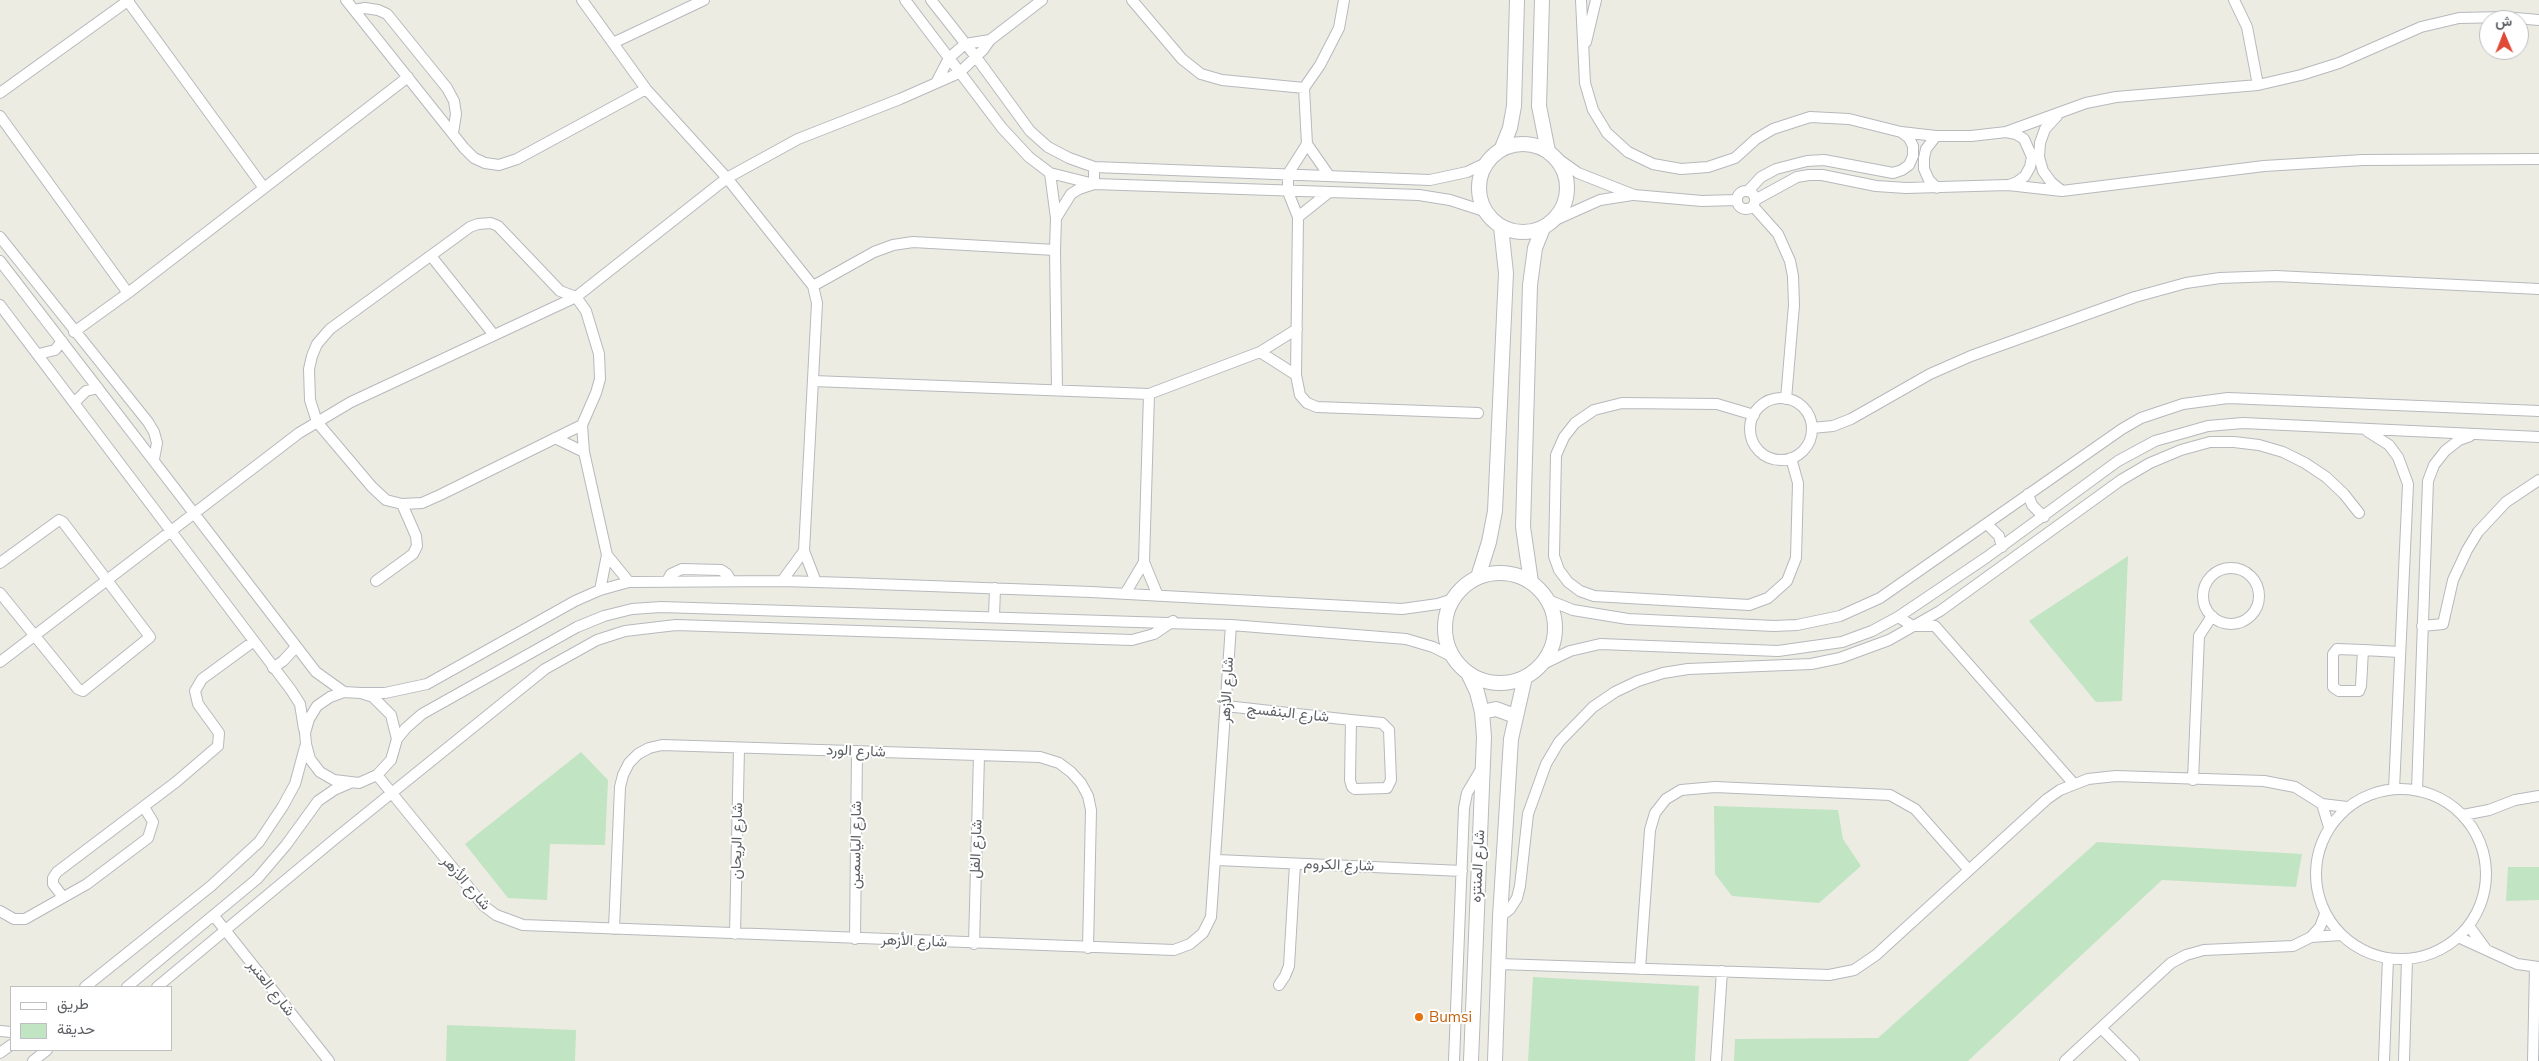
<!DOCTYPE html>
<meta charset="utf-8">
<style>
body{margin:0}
#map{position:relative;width:2539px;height:1061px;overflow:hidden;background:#edece3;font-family:Mulish,Vazirmatn,sans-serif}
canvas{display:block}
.legend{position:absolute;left:10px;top:986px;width:162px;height:65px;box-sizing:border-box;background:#fff;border:1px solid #bebfc1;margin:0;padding:6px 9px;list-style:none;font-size:15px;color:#5c5f63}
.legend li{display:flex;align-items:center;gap:10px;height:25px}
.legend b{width:25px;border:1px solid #bebfc1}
.north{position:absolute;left:2479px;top:10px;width:50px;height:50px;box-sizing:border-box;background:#fff;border:1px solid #bebfc1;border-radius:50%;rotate:359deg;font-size:14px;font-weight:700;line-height:20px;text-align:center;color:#5c5f63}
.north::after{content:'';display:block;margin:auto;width:18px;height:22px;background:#e14836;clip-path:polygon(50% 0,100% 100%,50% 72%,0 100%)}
</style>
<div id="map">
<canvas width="2539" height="1061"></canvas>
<ul class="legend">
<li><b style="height:6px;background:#fff"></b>طريق</li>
<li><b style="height:14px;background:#c1e4c2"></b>حديقة</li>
</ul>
<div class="north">ش</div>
</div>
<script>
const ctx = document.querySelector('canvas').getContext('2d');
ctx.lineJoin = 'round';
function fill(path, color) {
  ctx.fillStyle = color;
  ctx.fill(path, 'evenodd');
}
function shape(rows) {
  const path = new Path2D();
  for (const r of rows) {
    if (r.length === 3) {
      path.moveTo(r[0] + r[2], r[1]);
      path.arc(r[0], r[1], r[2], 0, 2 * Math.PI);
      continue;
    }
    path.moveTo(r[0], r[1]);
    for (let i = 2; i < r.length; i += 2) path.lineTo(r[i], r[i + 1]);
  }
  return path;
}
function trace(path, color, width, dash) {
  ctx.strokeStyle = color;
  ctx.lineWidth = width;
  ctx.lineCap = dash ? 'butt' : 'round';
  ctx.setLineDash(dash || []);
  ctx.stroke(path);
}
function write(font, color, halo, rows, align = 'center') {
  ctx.font = font + ' Mulish,Vazirmatn,sans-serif';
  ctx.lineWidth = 4;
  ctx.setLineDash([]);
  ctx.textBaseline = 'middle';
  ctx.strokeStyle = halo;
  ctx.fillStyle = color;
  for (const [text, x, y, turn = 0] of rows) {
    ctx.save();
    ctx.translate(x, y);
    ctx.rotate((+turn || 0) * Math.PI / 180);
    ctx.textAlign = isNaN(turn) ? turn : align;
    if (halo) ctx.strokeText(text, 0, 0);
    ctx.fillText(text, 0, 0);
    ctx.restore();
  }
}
fill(shape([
 [2128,556,2122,701,2096,702,2029,621],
 [581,752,608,780,605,845,550,844,547,900,508,898,465,844],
 [1714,806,1838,810,1843,839,1861,866,1819,903,1732,896,1715,874],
 [2097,842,2302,854,2296,887,2162,880,1968,1061,1734,1061,1735,1039,1878,1038],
 [2508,867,2539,867,2539,900,2506,901],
 [1533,977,1699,986,1695,1061,1528,1061],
 [447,1025,576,1030,575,1061,446,1061]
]), '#c1e4c2');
const street = shape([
 [127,0,264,188],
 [346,0,464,148,474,158,485,163,499,165,517,159,646,89],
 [582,0,646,89,727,178,813,286,817,303,804,551,816,582],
 [905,0,1002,128,1029,157,1050,173,1094,184,1419,195,1450,200,1484,211],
 [931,0,976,57,1030,131,1048,147,1069,158,1094,167,1430,180,1467,172,1486,163],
 [1132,0,1182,59,1201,74,1222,80,1304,88],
 [1581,0,1585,83,1593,110,1607,133,1628,152,1653,164,1681,169,1708,167,1735,158,1756,139,1773,129,1810,117,1849,119,1901,132,1936,136,1971,136,2006,132,2086,103,2116,97,2258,85,2301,75,2339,63,2421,27,2459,18,2504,17,2539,20],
 [2234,0,2247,27,2258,85],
 [354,10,365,8,378,10,387,14,447,88,454,101,456,114,453,133],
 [1586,42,1596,0],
 [613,43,704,0],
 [936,83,949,58,965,44,990,40],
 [0,93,129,0],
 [0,116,128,293],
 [2057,116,2045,129,2040,143,2039,157,2043,171,2051,182,2062,191],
 [2006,132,2016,134,2024,139,2032,157,2030,167,2025,176,2017,182,2009,185],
 [1936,136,1926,149,1924,158,1924,169,1929,180,1937,188],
 [1307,144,1288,174,1288,192,1298,217,1296,375,1300,395,1307,403,1317,407,1478,413],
 [1554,156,1578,173,1634,195,1702,201,1736,200],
 [1050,173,1056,218,1055,250,1057,390],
 [1328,174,1307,144,1304,88,1320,65,1339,28,1344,0],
 [1748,191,1761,177,1776,169,1807,161,1824,160,1893,173,1902,170,1909,165,1913,156,1913,146,1909,138,1901,132],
 [1746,200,9],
 [1755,200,1797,177,1809,175,1822,175,1876,186,1906,188,2008,185,2062,191,2264,166,2363,160,2539,159],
 [1753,206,1778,234,1790,261,1793,276,1794,305,1786,399],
 [1298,217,1328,193],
 [1056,218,1071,194,1079,189,1094,184,1094,167],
 [1553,221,1600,200,1632,195],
 [0,237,148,422,154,432,157,443,154,459],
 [431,256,494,335],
 [0,261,316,672,344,692,361,693,373,697,391,715,397,739,391,760,377,775,359,783,334,780,320,772,310,759,306,744,305,733,309,719,317,706,330,697,344,692],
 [813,286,874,252,893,245,913,242,1055,250],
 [0,305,291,690,300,704,304,729],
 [74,332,128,293,408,77],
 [1260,352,1296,375],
 [39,354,55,350,62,341],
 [813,381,1149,394,1260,352,1297,329],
 [1149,394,1144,562,1158,596],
 [1781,429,31],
 [75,402,86,391,98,388],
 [1754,415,1717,404,1622,403,1594,410,1575,423,1564,437,1556,455,1554,556,1559,570,1568,582,1580,591,1594,596,1749,605,1768,598,1787,581,1796,558,1798,483,1791,458],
 [582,425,440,495,422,503,402,504,386,500,372,487,317,422,310,400,309,369,312,356,317,344,330,329,470,227,478,224,491,223,498,226,560,291,576,297,727,178,798,139,900,99,959,73,983,50,990,40,1042,0],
 [1812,428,1833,426,1851,419,1930,374,1971,356,2135,297,2186,283,2220,278,2276,276,2539,289],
 [2367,431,2389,445,2398,457,2408,484,2394,789],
 [555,438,584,452],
 [2028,494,2032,505,2044,517],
 [1987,524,1999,536,2002,547],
 [607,555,629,582],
 [0,563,59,520,63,522,150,637,83,691,78,689,0,593],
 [2231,596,28],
 [376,581,413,554,417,546,416,536,402,504],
 [667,581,671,574,682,569,721,570,727,574,731,581],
 [782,581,804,551],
 [1125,594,1144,562],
 [1548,600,1573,610,1628,619,1774,626,1797,625,1840,616,1880,598,2122,429,2141,418,2183,404,2228,398,2539,411],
 [994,616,995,588],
 [1898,617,1913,626,1935,626,2074,784],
 [2422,626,2443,624,2453,580,2467,550,2478,532,2506,502,2539,480],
 [2337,649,2363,650,2361,686,2359,691,2339,691,2333,687,2333,654,2337,649],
 [2363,650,2400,652],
 [0,662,299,433,351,402,576,297,586,311,599,354,600,379,596,393,582,425,584,452,607,555,600,590],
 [1541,665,1570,651,1600,644,1778,651,1842,642,1872,631,1898,617,1987,557,2118,461,2155,441,2208,426,2243,423,2539,437],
 [273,668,283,661,296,647],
 [361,693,385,693,427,684,575,601,600,590,629,582,782,581,849,583,1091,592,1402,609,1438,604,1453,599],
 [1226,706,1351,720,1350,780,1352,787,1355,789,1387,788,1391,780,1389,730,1382,723,1351,720],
 [397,739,406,728,422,714,577,627,604,616,632,609,661,607,1231,625,1406,639,1433,647,1453,657],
 [377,775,484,906,496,915,523,925,1174,950,1190,944,1203,933,1211,917,1231,625],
 [2193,780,2199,636,2212,616],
 [2401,874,85],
 [2417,790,2428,481,2434,465,2445,451,2459,440,2470,436],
 [2322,804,2329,827],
 [2463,815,2489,810,2515,800,2539,796],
 [1217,860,1462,871],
 [63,897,53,884,53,878,57,872,176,782,218,746,219,733,198,704,195,691,202,679,254,641],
 [0,911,14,919,25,919,87,884,148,838,153,822,144,807],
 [214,916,329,1061],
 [1500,917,1510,909,1517,898,1520,886,1528,814,1546,764,1559,742,1593,707,1615,692,1638,681,1663,673,1688,669,1811,664,1840,658,1889,640,1940,611,2121,480,2150,463,2181,450,2210,442,2234,442,2259,445,2283,452,2305,463,2326,477,2344,494,2359,513],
 [2469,926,2485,948],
 [614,929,620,787,623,775,629,763,638,754,649,748,662,745,1040,757,1059,763,1071,772,1081,783,1088,796,1091,810,1088,948],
 [735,934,739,748],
 [2311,937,2341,935],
 [2458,937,2517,964,2539,967],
 [855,939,857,751],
 [974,944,979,755],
 [1499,964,1829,975,1854,970,1876,955,2047,799,2060,790,2088,779,2116,776,2264,781,2295,787,2322,804,2347,807],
 [1640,969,1650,830,1655,813,1666,799,1681,790,1715,787,1890,795,1915,809,1968,869],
 [1279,985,1285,976,1289,966,1295,864],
 [85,987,211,886,259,842,283,806,295,784,305,747],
 [127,987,257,879,286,845,318,801,334,790,350,783],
 [157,987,336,838,545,669,597,640,625,631,676,625,1132,640,1154,634,1173,621],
 [2101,1028,2134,1061],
 [0,1031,11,1032],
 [0,1053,11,1045],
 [33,1061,47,1050],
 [1454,1061,1464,808,1467,793,1483,766],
 [1716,1061,1722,971],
 [2065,1061,2171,963,2186,955,2204,950,2293,946,2311,937,2320,927,2325,914],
 [2384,1061,2388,958],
 [2404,1061,2407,959],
 [2533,1061,2535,967]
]);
const secondary = shape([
 [1542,0,1539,106,1548,151],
 [1523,188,44],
 [1502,148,1510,128,1514,106,1517,0],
 [1500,628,55],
 [1478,577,1489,542,1495,511,1506,273,1501,227],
 [1531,582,1523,527,1530,285,1535,248,1543,228],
 [1468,673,1477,692,1482,712,1484,737,1471,1061],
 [1482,712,1496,709,1515,716],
 [1495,1061,1500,917,1511,739,1525,677]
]);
trace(street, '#b6b9bd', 12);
trace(secondary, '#b7babf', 16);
trace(street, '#fff', 10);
trace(secondary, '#fff', 14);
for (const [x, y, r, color] of [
 [1419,1017,5,"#e8710a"]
]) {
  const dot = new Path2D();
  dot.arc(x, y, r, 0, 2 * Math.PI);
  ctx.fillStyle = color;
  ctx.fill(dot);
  trace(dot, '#fff', 2);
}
write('15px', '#5c5f63', '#fff', [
 ["شارع الأزهر",1227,690,-87],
 ["شارع البنفسج",1288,713,6],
 ["شارع الورد",856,751,2],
 ["شارع الريحان",737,841,-89],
 ["شارع الياسمين",856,845,-89],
 ["شارع الفل",976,849,-88],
 ["شارع الكروم",1339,865,2],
 ["شارع المنتزه",1478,866,-87],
 ["شارع الأزهر",466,883,49],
 ["شارع الأزهر",914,941,2],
 ["شارع العنبر",271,988,52]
]);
write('15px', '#c56008', '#fff', [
 ["Bumsi",1429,1017]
], 'left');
</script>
